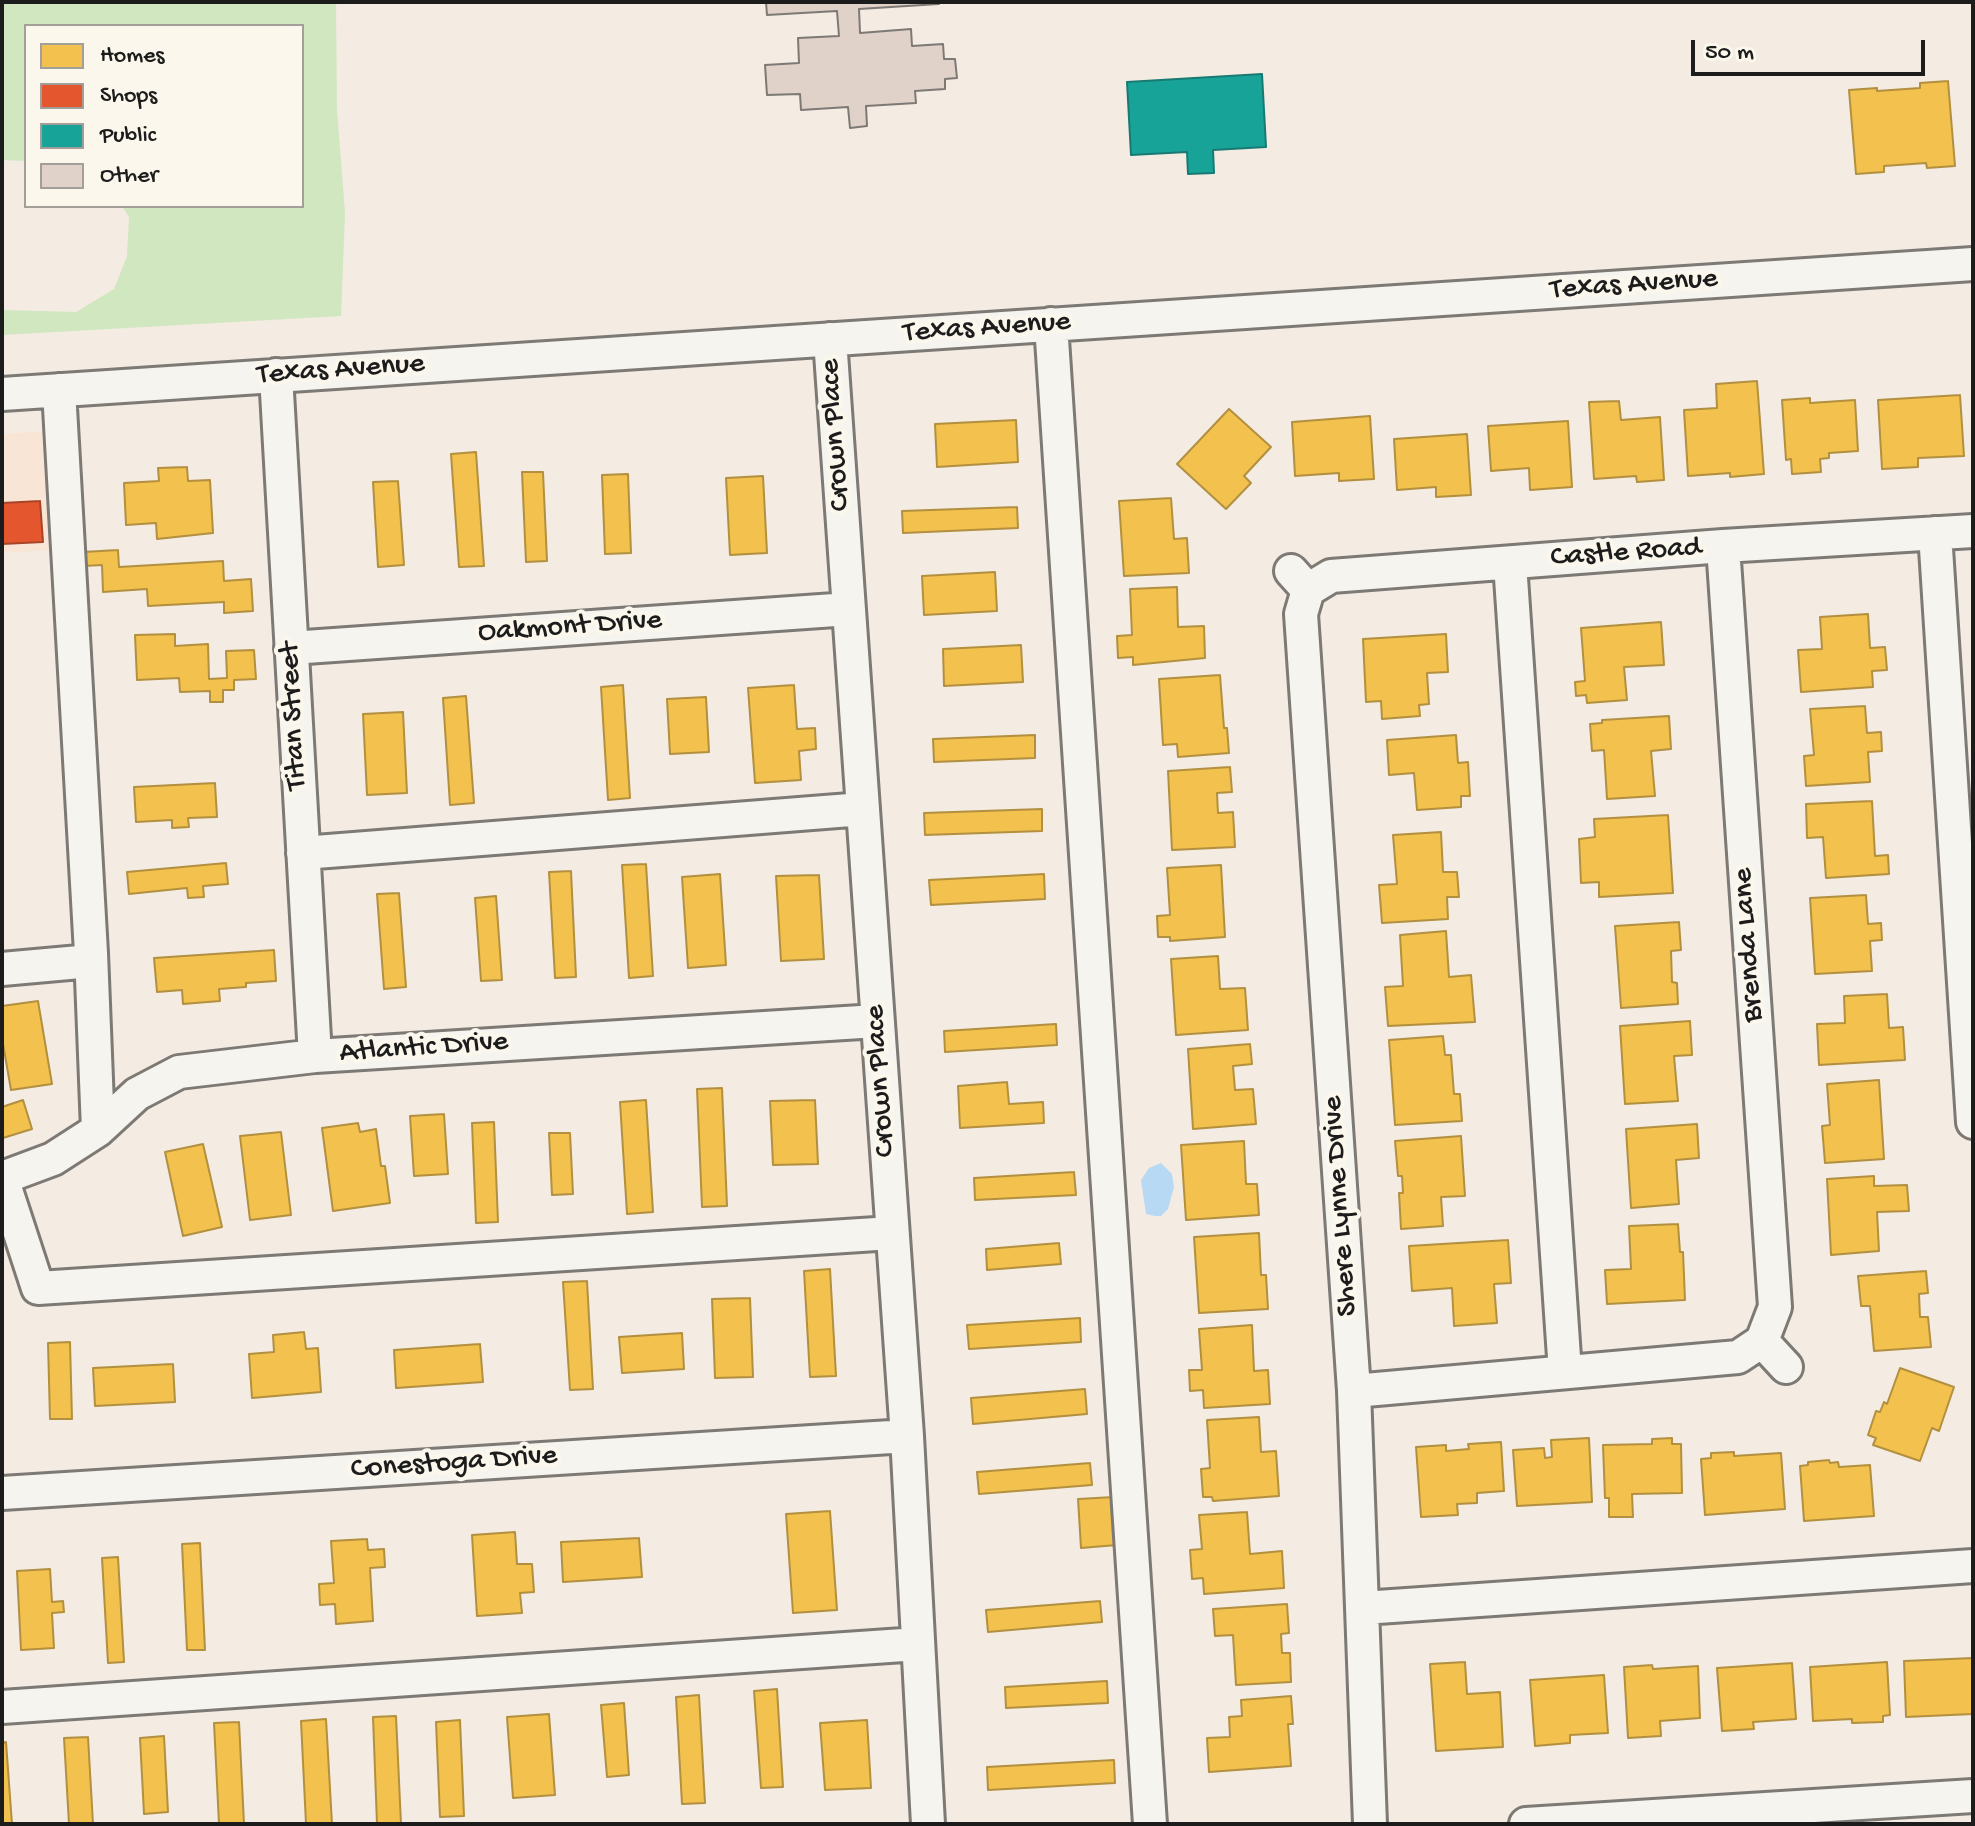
<!DOCTYPE html>
<style>
body{margin:0}
#map{position:relative;width:1975px;height:1826px;overflow:hidden;background:#f4ebe2;font-family:"Gochi Hand",sans-serif}
canvas{display:block}
.frame{position:absolute;inset:0;border:4px solid #1c1c1c;pointer-events:none}
.legend{position:absolute;left:24px;top:24px;width:280px;height:184px;box-sizing:border-box;background:#fbf7ec;border:2px solid #a29f99;margin:0;padding:10px 14px;list-style:none;font-size:24px;color:#1c1c1c}
.legend li{display:flex;align-items:center;gap:16px;height:40px}
.legend b{width:40px;border:2px solid #a29f99}
.scale{position:absolute;left:1691px;top:40px;width:234px;height:36px;box-sizing:border-box;border:4px solid #1c1c1c;border-top:0;padding-left:10px;font-size:24px;line-height:28px;white-space:nowrap;color:#1c1c1c;-webkit-text-stroke:6px #fbf7ec;paint-order:stroke}
</style>
<div id="map">
<canvas width="1975" height="1826"></canvas>
<div class="frame"></div>
<ul class="legend">
<li><b style="height:22px;background:#f2c14e"></b>Homes</li>
<li><b style="height:22px;background:#e4572e"></b>Shops</li>
<li><b style="height:22px;background:#17a398"></b>Public</li>
<li><b style="height:22px;background:#e0d1c9"></b>Other</li>
</ul>
<div class="scale">50 m</div>
</div>
<script>
const ctx = document.querySelector('canvas').getContext('2d');
ctx.lineJoin = 'round';
function fill(path, color) {
  ctx.fillStyle = color;
  ctx.fill(path, 'evenodd');
}
function shape(rows) {
  const path = new Path2D();
  for (const r of rows) {
    path.moveTo(r[0], r[1]);
    for (let i = 2; i < r.length; i += 2) path.lineTo(r[i], r[i + 1]);
  }
  return path;
}
function trace(path, color, width, dash) {
  ctx.strokeStyle = color;
  ctx.lineWidth = width;
  ctx.lineCap = dash ? 'butt' : 'round';
  ctx.setLineDash(dash || []);
  ctx.stroke(path);
}
function write(font, color, halo, rows, align = 'center') {
  ctx.font = font + ' "Gochi Hand",sans-serif';
  ctx.lineWidth = 8;
  ctx.setLineDash([]);
  ctx.textBaseline = 'middle';
  ctx.strokeStyle = halo;
  ctx.fillStyle = color;
  for (const [text, x, y, turn = 0] of rows) {
    ctx.save();
    ctx.translate(x, y);
    ctx.rotate((+turn || 0) * Math.PI / 180);
    ctx.textAlign = isNaN(turn) ? turn : align;
    if (halo) ctx.strokeText(text, 0, 0);
    ctx.fillText(text, 0, 0);
    ctx.restore();
  }
}
fill(shape([
 [46,431,53,550,2,553,2,434]
]), '#f9e5d6');
fill(shape([
 [2,2,336,2,337,110,345,213,341,316,2,335,2,310,76,312,114,289,127,256,129,217,122,206,302,206,302,26,26,26,26,161,2,160]
]), '#d0e7c0');
fill(shape([
 [1161,1163,1172,1174,1174,1187,1168,1209,1161,1216,1155,1216,1146,1214,1141,1180,1149,1168]
]), '#b8d9f4');
const homes = shape([
 [1948,81,1955,166,1927,168,1926,163,1884,166,1884,172,1856,174,1849,90,1877,88,1877,91,1920,88,1920,83,1948,81],
 [1757,381,1764,474,1730,477,1730,473,1688,476,1684,410,1717,408,1716,384,1757,381],
 [1960,395,1964,456,1918,458,1918,467,1882,469,1878,400,1960,395],
 [1810,398,1810,403,1855,400,1858,451,1829,453,1829,458,1820,459,1821,472,1792,474,1791,459,1786,460,1782,400,1810,398],
 [1619,401,1621,420,1660,417,1664,480,1637,482,1636,476,1594,479,1589,402,1619,401],
 [1229,409,1271,447,1244,476,1251,483,1226,509,1177,464,1229,409],
 [1370,416,1374,479,1339,481,1339,473,1295,476,1292,422,1370,416],
 [1016,420,1018,462,937,467,935,424,1016,420],
 [1568,421,1572,487,1530,490,1529,468,1491,471,1488,426,1568,421],
 [1467,434,1471,495,1436,497,1436,487,1397,490,1394,439,1467,434],
 [476,452,484,566,459,567,451,454,476,452],
 [187,467,188,481,210,480,213,533,157,539,156,523,126,525,124,483,159,481,158,468,187,467],
 [522,472,543,472,547,561,526,562,522,472],
 [628,474,631,553,605,554,602,475,628,474],
 [763,476,767,553,730,555,726,478,763,476],
 [398,481,404,565,378,567,373,482,398,481],
 [1171,498,1174,539,1187,538,1189,573,1124,576,1119,501,1171,498],
 [1017,507,1018,528,903,533,902,511,1017,507],
 [118,550,119,567,223,561,224,581,251,579,253,611,224,613,224,602,148,606,147,589,103,592,102,565,84,566,83,552,118,550],
 [995,572,997,611,924,615,922,576,995,572],
 [1177,587,1178,627,1204,626,1205,658,1133,665,1133,657,1118,658,1117,636,1132,635,1130,589,1177,587],
 [1868,614,1870,648,1885,647,1887,670,1872,671,1873,687,1801,692,1798,650,1822,649,1820,617,1868,614],
 [1661,622,1664,665,1624,667,1627,700,1587,703,1586,695,1576,696,1575,682,1585,681,1581,628,1661,622],
 [175,634,175,646,208,644,209,679,227,678,226,651,254,650,256,679,234,680,234,690,223,690,223,702,210,702,210,691,180,692,179,678,137,680,135,635,175,634],
 [1446,634,1448,672,1427,673,1429,704,1419,705,1420,716,1382,719,1381,701,1366,702,1363,639,1446,634],
 [1021,645,1023,682,944,686,943,649,1021,645],
 [1220,675,1224,728,1227,728,1229,753,1178,757,1177,744,1163,745,1159,679,1220,675],
 [623,685,630,798,608,800,601,687,623,685],
 [794,685,797,729,815,728,816,749,799,751,801,780,755,783,748,688,794,685],
 [466,696,474,803,450,805,443,698,466,696],
 [706,697,709,752,670,754,667,699,706,697],
 [1865,706,1867,733,1881,732,1882,751,1868,752,1870,782,1806,786,1804,756,1814,755,1810,709,1865,706],
 [403,712,407,793,367,795,363,714,403,712],
 [1669,716,1671,749,1651,751,1655,796,1607,799,1604,750,1592,751,1590,724,1602,723,1602,720,1669,716],
 [1035,735,1035,758,934,762,933,739,1035,735],
 [1456,735,1458,763,1468,762,1470,796,1461,796,1461,807,1417,810,1414,773,1389,775,1387,740,1456,735],
 [1230,767,1232,792,1217,793,1218,813,1233,812,1235,847,1172,850,1168,771,1230,767],
 [215,783,217,817,188,818,189,827,172,828,172,820,136,822,134,787,215,783],
 [1872,801,1875,856,1888,855,1889,874,1826,878,1823,837,1807,838,1806,804,1872,801],
 [1042,809,1042,831,925,835,924,813,1042,809],
 [1668,815,1673,893,1599,897,1599,882,1581,883,1579,839,1595,837,1594,819,1668,815],
 [1441,832,1443,872,1457,872,1459,897,1447,897,1448,919,1382,923,1379,885,1397,884,1393,835,1441,832],
 [226,863,228,884,203,886,204,897,188,898,187,888,129,894,127,872,226,863],
 [646,864,653,976,629,978,622,865,646,864],
 [1221,865,1225,937,1170,941,1170,937,1158,937,1157,916,1170,915,1167,868,1221,865],
 [571,871,576,977,555,978,549,872,571,871],
 [720,874,726,965,688,968,682,877,720,874],
 [1044,874,1045,899,931,905,929,880,1044,874],
 [819,875,824,959,781,961,776,876,819,875],
 [399,893,406,987,384,989,377,894,399,893],
 [1866,895,1868,924,1881,923,1882,940,1870,941,1872,971,1815,974,1810,898,1866,895],
 [496,896,502,980,481,981,475,898,496,896],
 [1679,922,1681,950,1671,951,1672,982,1677,983,1678,1004,1621,1008,1615,926,1679,922],
 [1446,931,1449,977,1471,975,1475,1022,1388,1026,1385,987,1403,986,1400,935,1446,931],
 [274,950,276,981,246,983,246,987,219,989,220,1001,183,1004,182,990,157,992,154,958,274,950],
 [1218,956,1220,989,1245,988,1248,1030,1176,1035,1171,959,1218,956],
 [1887,994,1889,1028,1903,1027,1905,1060,1819,1065,1817,1024,1845,1023,1844,996,1887,994],
 [38,1001,52,1084,11,1090,2,1038,2,1006,38,1001],
 [1690,1021,1692,1055,1674,1056,1678,1101,1625,1104,1620,1026,1690,1021],
 [1056,1024,1057,1045,945,1052,944,1031,1056,1024],
 [1443,1036,1445,1055,1451,1055,1454,1094,1460,1094,1462,1121,1395,1125,1389,1040,1443,1036],
 [1250,1044,1252,1064,1233,1066,1235,1090,1253,1089,1256,1124,1193,1129,1188,1049,1250,1044],
 [1879,1080,1884,1159,1825,1163,1822,1126,1830,1125,1827,1084,1879,1080],
 [1007,1082,1009,1104,1043,1102,1044,1123,960,1128,958,1086,1007,1082],
 [722,1088,727,1206,702,1207,697,1089,722,1088],
 [23,1100,32,1129,3,1138,2,1107,23,1100],
 [646,1100,653,1212,627,1214,620,1102,646,1100],
 [815,1100,818,1164,773,1165,770,1101,815,1100],
 [444,1114,448,1174,414,1176,410,1116,444,1114],
 [494,1122,498,1222,476,1223,472,1123,494,1122],
 [358,1123,360,1132,376,1129,381,1166,385,1166,390,1203,333,1211,322,1128,358,1123],
 [1697,1124,1699,1158,1676,1160,1679,1204,1631,1208,1626,1129,1697,1124],
 [281,1132,291,1215,250,1220,240,1136,281,1132],
 [549,1133,570,1133,573,1194,552,1195,549,1133],
 [1461,1136,1465,1196,1441,1197,1443,1226,1401,1229,1399,1193,1403,1193,1402,1176,1398,1176,1395,1141,1461,1136],
 [1244,1141,1246,1184,1257,1184,1259,1215,1186,1220,1181,1145,1244,1141],
 [203,1144,222,1227,183,1236,165,1152,203,1144],
 [1074,1172,1076,1195,975,1200,974,1178,1074,1172],
 [1874,1176,1874,1186,1907,1185,1909,1211,1877,1212,1879,1251,1831,1255,1827,1179,1874,1176],
 [1678,1224,1680,1252,1683,1252,1685,1300,1607,1304,1605,1270,1631,1269,1629,1226,1678,1224],
 [1259,1233,1261,1275,1266,1275,1268,1309,1199,1313,1194,1237,1259,1233],
 [1508,1240,1511,1283,1494,1284,1497,1323,1454,1326,1452,1288,1412,1291,1409,1246,1508,1240],
 [1059,1243,1061,1264,987,1270,986,1249,1059,1243],
 [830,1269,836,1376,810,1377,804,1271,830,1269],
 [1926,1271,1928,1293,1919,1294,1920,1317,1928,1317,1931,1347,1874,1351,1870,1306,1861,1306,1858,1276,1926,1271],
 [587,1281,593,1389,570,1390,563,1282,587,1281],
 [750,1298,753,1377,715,1378,712,1299,750,1298],
 [1080,1318,1081,1342,969,1349,967,1325,1080,1318],
 [1252,1325,1254,1371,1268,1370,1270,1404,1204,1408,1203,1390,1190,1391,1189,1370,1202,1370,1199,1329,1252,1325],
 [304,1332,306,1349,318,1348,321,1392,252,1398,249,1354,274,1352,273,1335,304,1332],
 [682,1333,684,1369,622,1373,619,1337,682,1333],
 [70,1342,72,1419,50,1419,48,1343,70,1342],
 [480,1344,483,1382,396,1388,394,1350,480,1344],
 [173,1364,175,1402,95,1406,93,1368,173,1364],
 [1900,1368,1954,1387,1939,1431,1932,1428,1920,1461,1873,1445,1876,1438,1868,1435,1876,1411,1880,1412,1884,1402,1887,1404,1900,1368],
 [1085,1389,1087,1414,973,1424,971,1398,1085,1389],
 [1259,1417,1261,1452,1276,1451,1279,1496,1213,1501,1212,1497,1203,1497,1201,1469,1210,1468,1207,1420,1259,1417],
 [1589,1438,1592,1502,1517,1506,1513,1450,1544,1448,1545,1458,1552,1457,1551,1440,1589,1438],
 [1672,1438,1672,1444,1681,1444,1682,1493,1632,1494,1633,1517,1609,1517,1609,1498,1605,1498,1603,1445,1652,1444,1652,1439,1672,1438],
 [1501,1442,1504,1491,1477,1493,1477,1503,1457,1504,1458,1515,1421,1517,1416,1447,1446,1445,1446,1451,1469,1449,1468,1444,1501,1442],
 [1734,1452,1734,1456,1781,1453,1785,1509,1705,1515,1701,1459,1711,1458,1711,1453,1734,1452],
 [1829,1460,1830,1463,1838,1462,1839,1467,1870,1465,1874,1516,1804,1521,1800,1466,1808,1465,1808,1462,1829,1460],
 [1090,1463,1092,1485,979,1494,977,1472,1090,1463],
 [1114,1497,1117,1545,1081,1548,1078,1499,1114,1497],
 [830,1511,837,1610,793,1613,786,1514,830,1511],
 [1247,1512,1250,1554,1282,1551,1284,1588,1204,1594,1203,1578,1192,1579,1190,1550,1202,1549,1199,1515,1247,1512],
 [515,1532,517,1564,532,1564,534,1592,520,1593,522,1613,477,1616,472,1535,515,1532],
 [639,1538,642,1577,563,1582,561,1542,639,1538],
 [367,1539,368,1550,384,1549,385,1567,370,1568,373,1621,336,1624,335,1604,320,1605,319,1584,334,1583,331,1541,367,1539],
 [200,1543,205,1650,187,1650,182,1544,200,1543],
 [118,1557,124,1662,108,1663,102,1558,118,1557],
 [50,1569,52,1602,63,1601,64,1612,52,1613,54,1648,21,1650,17,1571,50,1569],
 [1100,1601,1102,1622,988,1632,986,1610,1100,1601],
 [1287,1604,1289,1633,1281,1634,1282,1653,1290,1653,1291,1682,1236,1685,1233,1635,1215,1636,1213,1609,1287,1604],
 [1973,1658,1973,1714,1906,1717,1904,1661,1973,1658],
 [1465,1662,1467,1694,1500,1692,1503,1747,1436,1751,1430,1664,1465,1662],
 [1887,1662,1890,1715,1883,1716,1883,1722,1852,1723,1852,1719,1813,1721,1810,1667,1887,1662],
 [1792,1663,1796,1719,1753,1722,1754,1729,1722,1731,1717,1668,1792,1663],
 [1652,1665,1653,1669,1698,1666,1700,1718,1660,1721,1661,1736,1628,1738,1624,1667,1652,1665],
 [1604,1675,1608,1733,1570,1735,1570,1743,1535,1746,1530,1680,1604,1675],
 [1107,1681,1108,1703,1006,1708,1005,1687,1107,1681],
 [777,1689,783,1787,761,1788,754,1691,777,1689],
 [699,1695,705,1803,682,1804,676,1697,699,1695],
 [1291,1696,1293,1724,1288,1724,1291,1766,1209,1772,1207,1738,1230,1737,1229,1717,1242,1716,1241,1700,1291,1696],
 [624,1703,629,1775,607,1777,601,1705,624,1703],
 [549,1714,555,1795,513,1798,507,1717,549,1714],
 [396,1716,401,1824,377,1824,373,1717,396,1716],
 [326,1719,332,1824,306,1824,301,1721,326,1719],
 [460,1720,464,1816,440,1817,436,1722,460,1720],
 [867,1720,871,1788,825,1790,820,1723,867,1720],
 [239,1722,244,1824,219,1824,214,1723,239,1722],
 [164,1736,168,1812,144,1814,140,1738,164,1736],
 [88,1737,93,1824,69,1824,64,1738,88,1737],
 [6,1742,12,1824,2,1824,2,1743,6,1742],
 [1114,1760,1115,1783,988,1790,987,1767,1114,1760]
]);
fill(homes, '#f2c14e');
trace(homes, '#b2903f', 2);
const shops = shape([
 [40,501,43,542,2,544,2,503,40,501]
]);
fill(shops, '#e4572e');
trace(shops, '#a84529', 2);
const public = shape([
 [1262,74,1266,147,1213,150,1214,173,1188,174,1187,152,1131,155,1127,82,1262,74]
]);
fill(public, '#17a398');
trace(public, '#187a73', 2);
const building = shape([
 [766,2,939,2,939,4,859,9,860,33,911,29,912,46,943,44,944,59,955,59,957,78,945,79,945,89,915,91,916,103,866,106,867,126,850,128,848,107,801,110,800,94,767,95,765,65,799,63,798,38,839,36,837,11,767,15,766,2]
]);
fill(building, '#e0d1c9');
trace(building, '#7d7975', 2);
const minor = shape([
 [1051,324,1150,1824],
 [830,339,907,1436,928,1824],
 [276,375,315,1056],
 [59,390,91,953,98,1130],
 [2,394,1973,264],
 [1935,533,1973,1122],
 [1723,546,1775,1307,1762,1341],
 [1510,563,1565,1372],
 [1291,571,1308,590,1331,576,1723,546,1973,531],
 [1308,590,1301,614,1354,1391,1370,1824],
 [291,648,849,609],
 [303,853,863,809],
 [2,969,91,961],
 [2,1178,38,1288,892,1233],
 [2,1178,53,1159,98,1130,137,1094,179,1072,315,1056,877,1021],
 [1354,1391,1738,1357,1762,1341,1786,1367],
 [2,1493,907,1436],
 [1363,1608,1973,1566],
 [2,1707,918,1644],
 [1526,1824,1973,1796]
]);
trace(minor, '#7d7975', 38);
trace(minor, '#f6f4ef', 32);
write('30px', '#1c1c1c', '#fbf7ec', [
 ["Texas Avenue",1634,286,-4],
 ["Texas Avenue",987,329,-4],
 ["Texas Avenue",341,371,-4],
 ["Crown Place",837,435,-94],
 ["Castle Road",1626,554,-4],
 ["Oakmont Drive",570,628,-4],
 ["Titan Street",295,716,-93],
 ["Brenda Lane",1750,945,-94],
 ["Atlantic Drive",424,1049,-4],
 ["Crown Place",882,1081,-94],
 ["Shere Lynne Drive",1342,1206,-94],
 ["Conestoga Drive",454,1464,-4]
]);
</script>
